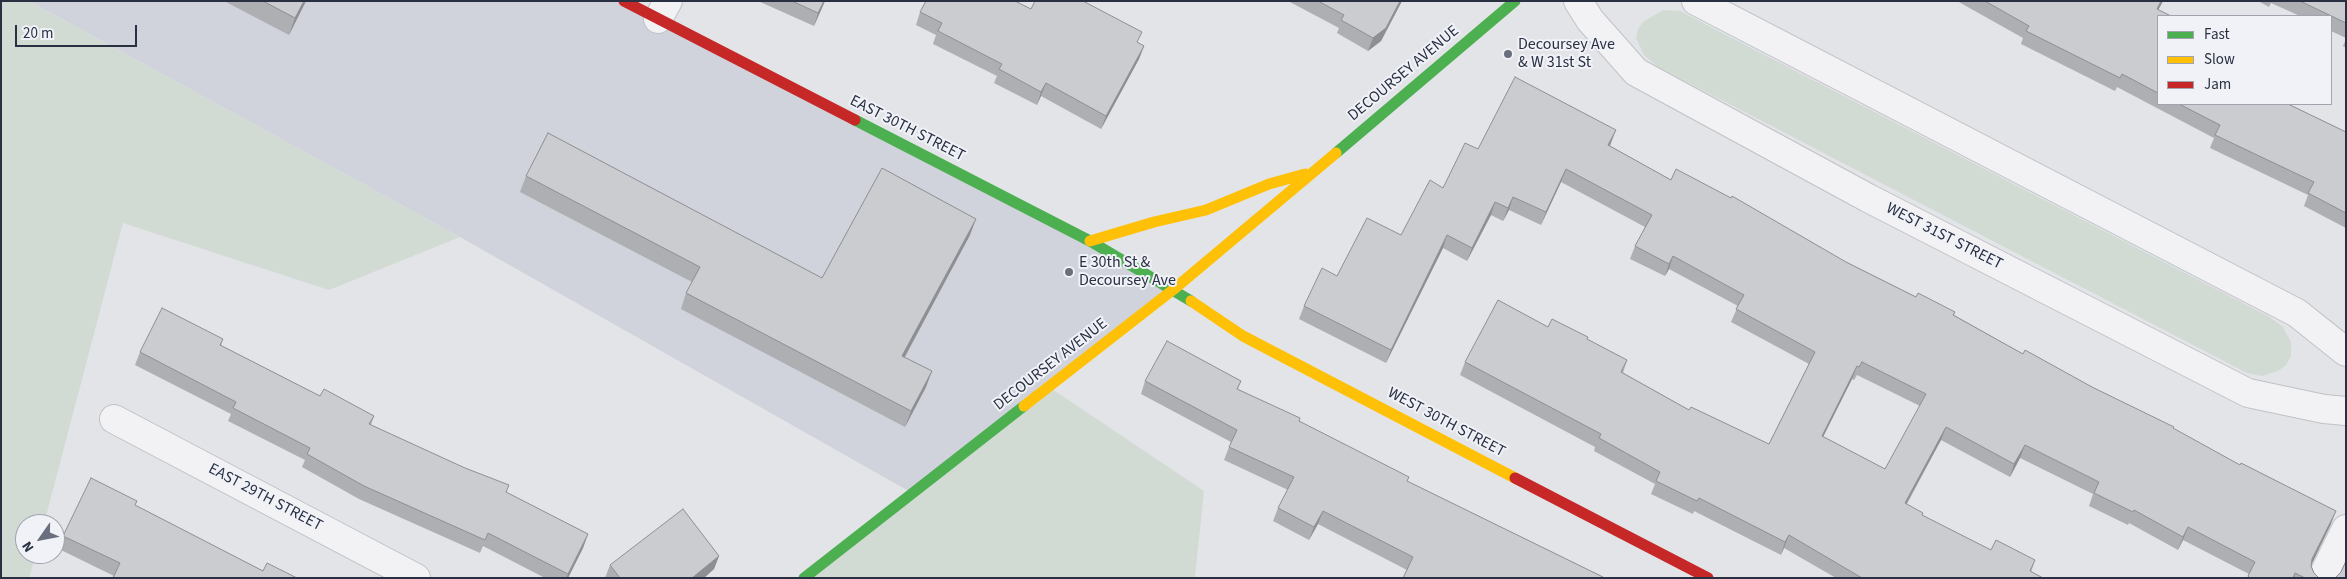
<!DOCTYPE html>
<style>
body{margin:0}
#map{position:relative;width:2347px;height:579px;overflow:hidden;background:#e2e4e8;font-family:"Source Sans 3",sans-serif}
canvas{display:block}
.frame{position:absolute;inset:0;border:2px solid #283042;pointer-events:none}
.legend{position:absolute;left:2157px;top:15px;width:175px;height:90px;box-sizing:border-box;background:#f0f2f7;border:1px solid #a0a4af;margin:0;padding:6px 9px;list-style:none;font-size:15px;color:#283042}
.legend li{display:flex;align-items:center;gap:10px;height:25px}
.legend b{width:25px;border:1px solid #a0a4af}
.north{position:absolute;left:15px;top:514px;width:50px;height:50px;box-sizing:border-box;background:#f0f2f7;border:1px solid #a0a4af;border-radius:50%;rotate:237deg;font-size:14px;font-weight:700;line-height:20px;text-align:center;color:#283042}
.north::after{content:'';display:block;margin:auto;width:18px;height:22px;background:#696f7c;clip-path:polygon(50% 0,100% 100%,50% 72%,0 100%)}
.scale{position:absolute;left:15px;top:25px;width:122px;height:22px;box-sizing:border-box;border:2px solid #283042;border-top:0;padding-left:6px;font-size:15px;line-height:18px;white-space:nowrap;color:#283042;-webkit-text-stroke:4px #f0f2f7;paint-order:stroke}
</style>
<div id="map">
<canvas width="2347" height="579"></canvas>
<div class="frame"></div>
<ul class="legend">
<li><b style="height:6px;background:#4caf50"></b>Fast</li>
<li><b style="height:6px;background:#ffc107"></b>Slow</li>
<li><b style="height:6px;background:#c62828"></b>Jam</li>
</ul>
<div class="north">N</div>
<div class="scale">20 m</div>
</div>
<script>
const ctx = document.querySelector('canvas').getContext('2d');
ctx.lineJoin = 'round';
function fill(path, color) {
  ctx.fillStyle = color;
  ctx.fill(path, 'evenodd');
}
function shape(rows) {
  const path = new Path2D();
  for (const r of rows) {
    path.moveTo(r[0], r[1]);
    for (let i = 2; i < r.length; i += 2) path.lineTo(r[i], r[i + 1]);
  }
  return path;
}
function trace(path, color, width, dash) {
  ctx.strokeStyle = color;
  ctx.lineWidth = width;
  ctx.lineCap = dash ? 'butt' : 'round';
  ctx.setLineDash(dash || []);
  ctx.stroke(path);
}
function write(font, color, halo, rows, align = 'center') {
  ctx.font = font + ' "Source Sans 3",sans-serif';
  ctx.lineWidth = 4;
  ctx.setLineDash([]);
  ctx.textBaseline = 'middle';
  ctx.strokeStyle = halo;
  ctx.fillStyle = color;
  for (const [text, x, y, turn = 0] of rows) {
    ctx.save();
    ctx.translate(x, y);
    ctx.rotate((+turn || 0) * Math.PI / 180);
    ctx.textAlign = isNaN(turn) ? turn : align;
    if (halo) ctx.strokeText(text, 0, 0);
    ctx.fillText(text, 0, 0);
    ctx.restore();
  }
}
fill(shape([
 [29,1,624,1,1174,289,912,493,460,237]
]), '#d0d3db');
fill(shape([
 [1,1,29,1,460,237,329,290,123,223,44,524,25,524,25,554,36,554,29,578,1,578],
 [1663,10,1680,11,2268,316,2283,327,2291,342,2291,356,2286,365,2278,371,2262,376,2247,373,1658,67,1644,55,1636,38,1638,29,1643,22],
 [1049,387,1204,491,1195,576,1197,578,804,578]
]), '#d2dbd3');
const street = shape([
 [1578,1,1590,20,1636,72,1868,198,2248,393,2324,409,2346,411],
 [1696,1,2297,313,2346,352],
 [658,19,668,1],
 [114,419,416,578],
 [2322,578,2346,529]
]);
trace(street, '#c0c2c6', 30);
trace(street, '#f2f2f4', 28);
trace(shape([
 [855,120,1090,241,1191,301],
 [1336,153,1515,1],
 [804,578,1024,406]
]), '#4caf50', 11);
trace(shape([
 [1090,241,1154,222,1206,210,1269,184,1305,174],
 [1191,301,1243,336,1515,478],
 [1024,406,1174,289,1336,153]
]), '#ffc107', 11);
trace(shape([
 [624,1,855,120],
 [1515,478,1708,578]
]), '#c62828', 11);
fill(shape([
 [224,1,306,1,289,35],
 [758,1,825,1,814,26],
 [1288,1,1402,1,1381,41,1368,51,1337,33,1339,28],
 [1957,1,2163,1,2158,10,2158,104,2288,104,2346,132,2346,228,2304,206,2308,195,2210,148,2214,138,2117,87,2115,91,2021,44,2023,38],
 [2258,1,2346,1,2346,38,2331,31,2331,16,2300,16,2271,3,2269,7],
 [1031,9,1138,43,1144,46,1139,59,1101,129,1041,96,1037,105,994,83,997,76,933,44,936,35,916,25,920,12],
 [2346,39,2346,48,2343,46],
 [1611,143,1610,146,1671,180,1846,262,1916,297,1955,312,1954,315,2023,354,2092,387,2173,429,2331,524,2311,564,2314,573,2319,578,2247,578,2249,574,2183,540,2178,550,2129,523,2128,525,2089,506,2093,494,2020,458,2010,477,1941,440,1907,504,1922,516,1991,550,2035,560,2031,572,2043,578,1836,578,1784,548,1781,555,1694,511,1693,514,1651,494,1655,484,1594,451,1595,447,1460,375,1465,362,1548,327,1587,340,1627,360,1623,373,1689,410,1769,444,1809,364,1731,322,1738,306,1669,269,1665,276,1630,259,1635,246,1645,227,1561,182,1541,225,1509,210,1503,221,1491,215,1467,261,1443,248,1386,363,1299,319,1304,306,1337,276,1401,235,1478,149],
 [1857,375,1920,406,1885,469,1823,437,1852,379,1854,380],
 [526,176,822,278,970,235,905,357,926,387,905,427,681,309,686,293,692,282,520,192],
 [223,339,221,346,320,396,374,416,371,425,588,534,583,548,568,578,545,578,483,546,480,553,359,499,302,467,305,460,228,421,231,414,135,365,140,352],
 [1145,381,1241,381,1238,389,1299,421,1407,482,1603,577,1407,570,1318,524,1309,540,1273,521,1278,508,1288,490,1224,460,1231,442,1141,394],
 [135,506,263,571,297,578,114,576,59,549,63,536],
 [719,556,714,569,704,578,605,578,610,565]
]), '#aeafb3');
fill(shape([
 [304,1,306,1,289,35,295,18],
 [824,1,825,1,814,26,818,13],
 [1400,1,1402,1,1381,41,1368,51,1373,38],
 [2161,1,2163,1,2152,22,2157,9],
 [1144,46,1139,59,1101,129,1106,116],
 [1046,83,1041,96,1037,105,1041,92],
 [1616,130,1611,143,1603,158,1608,145],
 [1566,169,1561,182,1541,225,1546,212],
 [1513,197,1509,210,1503,221,1508,208],
 [1495,202,1491,215,1467,261,1472,248],
 [976,219,970,235,897,371,902,356],
 [1447,235,1443,248,1386,363,1391,350],
 [1673,256,1669,269,1665,276,1669,264],
 [1857,366,1852,379,1817,449,1822,436],
 [932,371,926,387,905,427,911,411],
 [1946,427,1941,440,1900,515,1905,503],
 [2025,445,2020,458,2010,477,2014,464],
 [1323,511,1318,524,1309,540,1314,527],
 [2336,511,2331,524,2308,572,2312,559],
 [2188,527,2183,540,2178,550,2183,537],
 [588,534,583,548,568,578,566,578],
 [1789,535,1784,548,1781,555,1785,542],
 [719,556,714,569,704,578,692,578]
]), '#8d8f92');
const building = shape([
 [263,1,304,1,295,18,263,1],
 [792,1,824,1,818,13,792,1],
 [926,1,1015,1,1031,9,1035,1,1083,1,1142,32,1137,42,1144,46,1106,116,1046,83,1041,92,999,69,1002,64,938,31,942,23,920,12,926,1],
 [1318,1,1400,1,1386,28,1373,38,1341,20,1344,15,1318,1],
 [1985,1,2161,1,2157,9,2171,16,2158,16,2158,93,2122,74,2120,78,2026,31,2029,26,1985,1],
 [2300,1,2346,1,2346,23,2300,1],
 [1515,77,1616,130,1608,145,1671,180,1676,169,1731,198,1732,196,1846,262,1916,297,1918,293,1955,312,1953,315,2023,354,2025,350,2092,387,2174,427,2173,428,2240,465,2241,463,2336,511,2312,559,2311,566,2314,573,2319,578,2305,578,2295,573,2293,578,2250,578,2248,576,2255,562,2188,527,2183,537,2134,510,2133,512,2094,493,2099,482,2025,445,2014,464,1946,427,1905,503,1923,513,1922,515,1991,550,1996,540,2035,560,2030,571,2043,578,1862,578,1789,535,1785,542,1699,498,1697,501,1656,481,1660,472,1599,438,1601,434,1465,362,1498,300,1548,327,1552,319,1588,337,1587,339,1627,360,1621,372,1689,410,1691,407,1769,444,1815,352,1736,309,1744,295,1673,256,1669,264,1635,246,1652,215,1566,169,1546,212,1513,197,1508,208,1495,202,1472,248,1447,235,1391,350,1304,306,1322,268,1337,276,1367,218,1401,235,1430,180,1443,188,1465,143,1478,149,1515,77],
 [1862,362,1926,394,1885,469,1822,436,1857,366,1859,367,1862,362],
 [2179,104,2288,104,2346,132,2346,213,2308,193,2314,182,2215,135,2220,125,2179,104],
 [548,133,822,278,882,168,976,219,902,356,932,371,911,411,686,293,700,267,526,176,548,133],
 [162,308,223,339,220,345,320,396,324,389,374,416,369,424,465,468,509,485,506,492,588,534,568,574,488,533,485,540,364,486,307,454,310,448,233,408,236,402,140,352,162,308],
 [1167,341,1241,381,1237,389,1300,418,1299,421,1409,477,1407,481,1603,577,1602,578,1403,578,1413,557,1323,511,1314,527,1278,508,1294,477,1229,447,1237,430,1145,381,1167,341],
 [91,478,137,501,135,505,263,571,267,563,297,578,113,578,120,563,63,536,91,478],
 [683,509,719,556,692,578,620,578,610,565,683,509],
 [2346,561,2346,578,2335,578,2341,572,2346,561]
]);
fill(building, '#caccd0');
trace(building, '#8d8f92', 1);
for (const [x, y, r, color] of [
 [1508,54,5,"#696f7c"],
 [1069,272,5,"#696f7c"]
]) {
  const dot = new Path2D();
  dot.arc(x, y, r, 0, 2 * Math.PI);
  ctx.fillStyle = color;
  ctx.fill(dot);
  trace(dot, '#f0f2f7', 2);
}
write('16px', '#283042', '#f0f2f7', [
 ["Decoursey Ave",1518,45],
 ["& W 31st St",1518,63],
 ["E 30th St &",1079,263],
 ["Decoursey Ave",1079,281]
], 'left');
write('16px', '#283042', '#f0f2f7', [
 ["DECOURSEY AVENUE",1404,74,-40],
 ["EAST 30TH STREET",907,129,27],
 ["WEST 31ST STREET",1944,237,27],
 ["DECOURSEY AVENUE",1051,365,-38],
 ["WEST 30TH STREET",1446,423,28],
 ["EAST 29TH STREET",265,498,28]
]);
</script>
